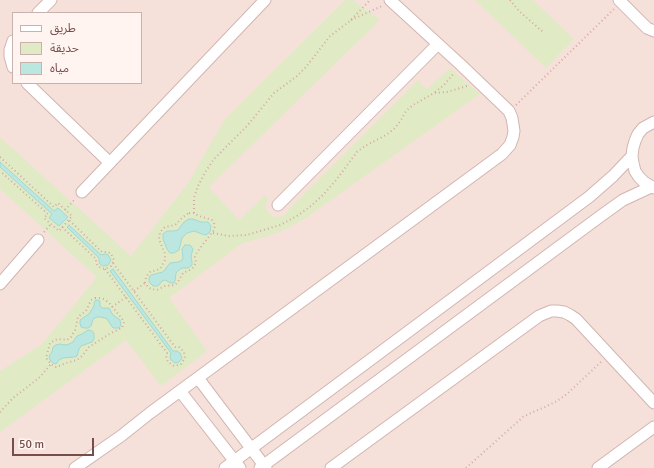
<!DOCTYPE html>
<meta charset="utf-8">
<style>
body{margin:0}
#map{position:relative;width:654px;height:468px;overflow:hidden;background:#fcefe8;font-family:Signika,"Noto Sans Arabic",sans-serif}
canvas{display:block}
.legend{position:absolute;left:12px;top:12px;width:130px;height:72px;box-sizing:border-box;background:#fff4ef;border:1px solid #c9b2ae;margin:0;padding:5px 7px;list-style:none;font-size:12px;color:#774e4c}
.legend li{display:flex;align-items:center;gap:8px;height:20px}
.legend b{width:20px;border:1px solid #c9b2ae}
.scale{position:absolute;left:12px;top:438px;width:82px;height:18px;box-sizing:border-box;border:2px solid #774e4c;border-top:0;padding-left:5px;font-size:12px;line-height:14px;white-space:nowrap;color:#774e4c;-webkit-text-stroke:3px #fff4ef;paint-order:stroke}
</style>
<div id="map">
<canvas width="654" height="468"></canvas>
<ul class="legend">
<li><b style="height:5px;background:#fff"></b>طريق</li>
<li><b style="height:11px;background:#e0ebc6"></b>حديقة</li>
<li><b style="height:11px;background:#bce7e0"></b>مياه</li>
</ul>
<div class="scale">50 m</div>
</div>
<script>
const ctx = document.querySelector('canvas').getContext('2d');
ctx.lineJoin = 'round';
function fill(path, color) {
  ctx.fillStyle = color;
  ctx.fill(path, 'evenodd');
}
function shape(rows) {
  const path = new Path2D();
  for (const r of rows) {
    path.moveTo(r[0], r[1]);
    for (let i = 2; i < r.length; i += 2) path.lineTo(r[i], r[i + 1]);
  }
  return path;
}
function trace(path, color, width, dash) {
  ctx.strokeStyle = color;
  ctx.lineWidth = width;
  ctx.lineCap = dash ? 'butt' : 'round';
  ctx.setLineDash(dash || []);
  ctx.stroke(path);
}
fill(shape([
 [0,0,654,0,654,468,0,468],
 [13,13,141,13,141,83,13,83]
]), '#f6e1da');
fill(shape([
 [345,0,353,0,380,20,209,187,239,220,265,195,268,198,266,204,266,208,269,213,271,215,275,217,282,216,284,215,288,211,290,208,418,80,427,89,450,68,480,94,303,220,280,232,241,244,169,298,207,351,161,386,126,340,0,432,0,371,42,344,97,277,0,189,0,137,131,256,188,183,224,120],
 [475,0,533,0,574,39,546,68]
]), '#e0ebc6');
const water = shape([
 [0,162,54,211,58,208,68,217,59,226,49,218,52,214,0,167,0,162],
 [189,219,193,219,201,222,208,222,211,226,210,232,206,235,202,234,194,231,187,233,182,238,179,250,174,253,170,253,167,249,163,239,163,234,167,231,174,231,178,230,184,222,189,219],
 [69,225,101,255,105,254,108,255,111,260,108,265,103,266,100,264,99,261,99,258,67,227,69,225],
 [185,245,190,245,193,249,191,256,192,262,192,265,188,268,182,268,179,270,176,273,175,281,174,283,171,283,165,280,162,281,158,286,153,286,149,282,149,278,151,275,163,272,170,263,178,262,181,261,183,258,182,249,185,245],
 [113,269,173,351,177,351,180,353,182,358,179,362,175,363,171,360,170,357,171,353,110,271,113,269],
 [96,300,100,301,100,306,102,308,109,308,113,315,120,320,121,325,119,328,113,328,107,319,105,318,100,317,97,317,93,319,91,326,88,328,84,328,81,327,80,323,80,320,89,314,94,306,94,302,96,300],
 [88,330,92,331,94,333,94,339,92,342,81,346,79,349,77,356,74,357,63,358,59,360,56,364,53,363,50,360,49,356,52,352,53,347,56,345,60,344,66,345,69,344,73,342,77,336,82,334,88,330]
]);
fill(water, '#bce7e0');
trace(water, '#a2d8d1', 1);
const street = shape([
 [619,0,647,28,654,31],
 [38,13,51,0],
 [13,41,10,50,10,56,13,67],
 [27,83,110,163],
 [654,122,643,128,638,134,635,141,633,148,632,156,633,163,635,171,639,177,644,182,654,188],
 [82,192,265,0],
 [278,205,438,44],
 [0,284,38,240],
 [198,378,266,468],
 [180,391,240,468],
 [75,468,121,436,150,413,502,154,510,145,513,137,514,131,512,118,509,111,461,65,390,0],
 [225,468,589,197,613,176,632,156],
 [260,468,602,215,623,200,651,187],
 [331,468,539,316,551,311,557,311,564,312,570,315,576,319,654,403],
 [598,468,654,427]
]);
trace(street, '#d1b5b0', 13);
trace(shape([
 [510,0,519,11,543,32],
 [351,20,382,6],
 [435,92,444,85,454,73],
 [516,105,614,9],
 [0,157,54,207,58,203,72,216,59,231,44,218,48,214,0,171],
 [65,210,75,199],
 [189,213,194,213,199,216,212,220,215,225,214,230,197,252,195,257,196,263,192,269,183,273,178,282,175,285,165,286,157,290,151,289,148,287,145,283,146,277,150,272,160,269,165,260,165,254,159,239,160,232,165,227,175,225,183,217,189,213],
 [194,213,194,198,198,186,206,171,214,159,247,126,274,93,297,76,306,67,330,36,350,21,370,0],
 [62,227,96,259,96,263,98,266,101,268,105,269,111,266,114,260,111,254,108,252,102,252,69,220],
 [44,232,51,224],
 [213,233,229,236,247,235,280,225,297,216,311,206,324,194,337,179,357,152,365,146,386,135,395,128,401,120,406,111,413,105,434,93,447,92,467,86],
 [105,269,167,353,166,356,168,362,174,366,181,364,185,358,184,352,179,347,175,347,113,263],
 [134,291,145,283],
 [95,298,99,298,104,299,110,304,123,320,124,322,122,328,111,333,89,347,82,356,77,360,66,363,59,366,56,367,51,364,46,358,50,343,55,340,58,339,67,340,71,337,75,330,78,317,86,311,91,300,95,298],
 [112,307,126,297],
 [0,412,13,398,39,378,51,364],
 [466,468,523,417,533,412,545,407,557,401,567,394,602,361]
]), '#d7a7a2', 2, [1, 3]);
trace(street, '#fff', 11);
</script>
